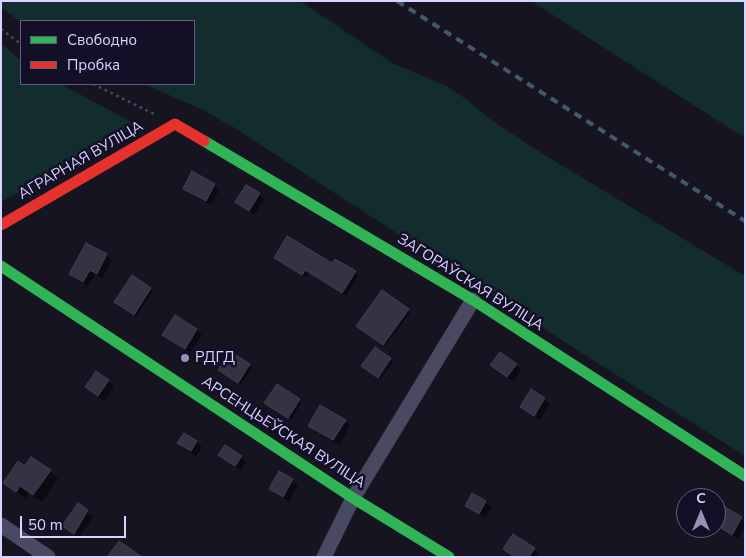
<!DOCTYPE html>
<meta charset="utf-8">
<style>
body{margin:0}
#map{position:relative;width:746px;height:558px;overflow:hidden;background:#161421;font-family:"Nunito Sans",sans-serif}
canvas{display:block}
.frame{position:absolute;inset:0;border:2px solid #d9d4ff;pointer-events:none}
.legend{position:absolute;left:20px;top:20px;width:175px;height:65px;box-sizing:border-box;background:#130f26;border:1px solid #625e7d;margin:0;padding:6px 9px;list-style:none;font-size:15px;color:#d9d4ff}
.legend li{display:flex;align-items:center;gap:10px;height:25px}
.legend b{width:25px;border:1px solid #625e7d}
.north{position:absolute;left:676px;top:488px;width:50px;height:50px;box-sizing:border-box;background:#130f26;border:1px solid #625e7d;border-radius:50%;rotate:0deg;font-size:14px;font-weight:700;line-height:20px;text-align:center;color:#d9d4ff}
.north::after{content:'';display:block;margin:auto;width:18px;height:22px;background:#9591b1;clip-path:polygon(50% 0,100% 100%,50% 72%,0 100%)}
.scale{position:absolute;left:20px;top:516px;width:106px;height:22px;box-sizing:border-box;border:2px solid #d9d4ff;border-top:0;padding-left:6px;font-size:15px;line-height:18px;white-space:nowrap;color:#d9d4ff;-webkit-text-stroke:4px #130f26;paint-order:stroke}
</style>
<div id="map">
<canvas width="746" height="558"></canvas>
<div class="frame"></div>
<ul class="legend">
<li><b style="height:6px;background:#30b455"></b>Свободно</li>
<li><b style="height:6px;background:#e5322d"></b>Пробка</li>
</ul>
<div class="north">С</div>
<div class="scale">50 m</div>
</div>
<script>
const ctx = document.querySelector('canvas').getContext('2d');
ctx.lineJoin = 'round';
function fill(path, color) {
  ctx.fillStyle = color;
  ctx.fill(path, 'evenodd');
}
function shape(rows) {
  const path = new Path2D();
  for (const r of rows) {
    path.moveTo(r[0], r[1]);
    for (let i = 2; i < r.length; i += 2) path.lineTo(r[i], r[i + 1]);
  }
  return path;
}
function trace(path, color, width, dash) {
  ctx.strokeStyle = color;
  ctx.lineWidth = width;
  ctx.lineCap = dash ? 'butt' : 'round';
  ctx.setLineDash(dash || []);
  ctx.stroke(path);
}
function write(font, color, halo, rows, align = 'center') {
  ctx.font = font + ' "Nunito Sans",sans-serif';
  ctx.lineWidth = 5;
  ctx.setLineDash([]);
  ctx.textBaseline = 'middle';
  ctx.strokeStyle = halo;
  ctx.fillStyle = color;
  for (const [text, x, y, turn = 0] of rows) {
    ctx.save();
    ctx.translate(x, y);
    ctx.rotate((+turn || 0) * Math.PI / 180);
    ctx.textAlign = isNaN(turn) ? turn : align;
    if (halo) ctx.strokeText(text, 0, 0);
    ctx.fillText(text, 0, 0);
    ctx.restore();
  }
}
fill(shape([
 [1,1,300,1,394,64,447,86,466,99,491,120,543,154,745,276,745,456,577,350,233,127,203,110,144,84,194,84,194,21,21,22,1,7],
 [531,1,745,1,745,138],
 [1,44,21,60,21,84,61,84,139,126,1,202]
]), '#132c2d');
fill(shape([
 [214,185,219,190,211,205,190,194,184,188],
 [259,194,264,199,254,215,237,202],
 [87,244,107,255,112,261,102,278,95,274,88,286,76,279,70,274],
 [275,258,333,265,355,272,358,276,346,296,309,273,306,277],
 [132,277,153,291,136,316,118,304],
 [383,292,410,313,385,346,360,328],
 [176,316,197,330,202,335,190,353,169,340,164,335],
 [375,349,393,362,380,379,365,369],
 [231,353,252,368,241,384,222,372],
 [492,365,516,365,521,370,513,382],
 [108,381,114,386,104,401,86,387],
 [277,385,302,402,291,419,268,405],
 [532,391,550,404,540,420,522,407],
 [345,421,350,426,339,445,315,431,310,425],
 [196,442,202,447,196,456,179,443],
 [220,455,241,457,246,462,241,471],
 [25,468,50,471,58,479,42,502,29,493,25,499,5,482],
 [280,473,292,480,298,485,289,502,276,494,271,489],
 [473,495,485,502,491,507,485,518,472,511,467,506],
 [78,505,93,516,79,538,64,526],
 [720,506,745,521,745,527,738,539,716,526,716,513],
 [505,549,534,549,539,555,538,557,514,557]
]), '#0007');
const building = shape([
 [192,171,215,184,206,201,183,189,192,171],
 [246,185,260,193,249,211,235,202,246,185],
 [287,236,332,263,335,259,356,271,342,293,305,270,302,275,274,258,287,236],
 [86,243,107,254,97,274,90,270,83,282,69,274,86,243],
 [132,275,151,288,134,315,114,302,132,275],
 [382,290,409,309,383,345,356,326,382,290],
 [175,315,197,329,185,349,162,335,175,315],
 [375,347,391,358,378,378,361,366,375,347],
 [230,351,250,364,238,383,218,370,230,351],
 [500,352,517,364,507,377,490,365,500,352],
 [96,371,109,380,98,396,85,387,96,371],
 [277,384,300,399,288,418,264,403,277,384],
 [531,389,545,398,534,416,520,407,531,389],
 [320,405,346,420,333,440,308,426,320,405],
 [184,433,197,441,191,451,177,443,184,433],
 [225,445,242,456,235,466,218,455,225,445],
 [31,457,51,470,33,495,20,486,16,492,3,483,18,461,25,466,31,457],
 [279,471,293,479,283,497,269,489,279,471],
 [472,493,486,501,479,514,465,506,472,493],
 [78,503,88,510,74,534,62,526,78,503],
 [720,504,742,517,732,535,716,525,716,511,720,504],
 [513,534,535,548,529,557,515,557,503,549,513,534],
 [119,541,142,557,107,557,119,541]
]);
fill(building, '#343243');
trace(building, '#433f54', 1);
trace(shape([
 [1,29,21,44],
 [93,84,156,115]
]), '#44505f', 2.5, [2.5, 4]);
trace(shape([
 [1,525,48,557],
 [324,557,353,498,473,300]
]), '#4a4962', 15);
trace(shape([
 [204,141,473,300,745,476],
 [1,266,353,498,449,557]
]), '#30b455', 11);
trace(shape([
 [1,225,175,124,204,141]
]), '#e5322d', 11);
trace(shape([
 [397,1,745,221]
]), '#43596b', 4, [8, 6]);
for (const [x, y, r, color] of [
 [185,358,5,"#9591b1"]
]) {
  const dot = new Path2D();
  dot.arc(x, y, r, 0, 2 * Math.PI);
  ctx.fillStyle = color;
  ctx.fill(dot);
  trace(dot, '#130f26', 2);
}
write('15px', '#d9d4ff', '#130f26', [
 ["АГРАРНАЯ ВУЛІЦА",81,161,-30],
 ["ЗАГОРАЎСКАЯ ВУЛІЦА",470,283,32],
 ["АРСЕНЦЬЕЎСКАЯ ВУЛІЦА",283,433,33]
]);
write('15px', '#d9d4ff', '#130f26', [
 ["РДГД",195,358]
], 'left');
</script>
